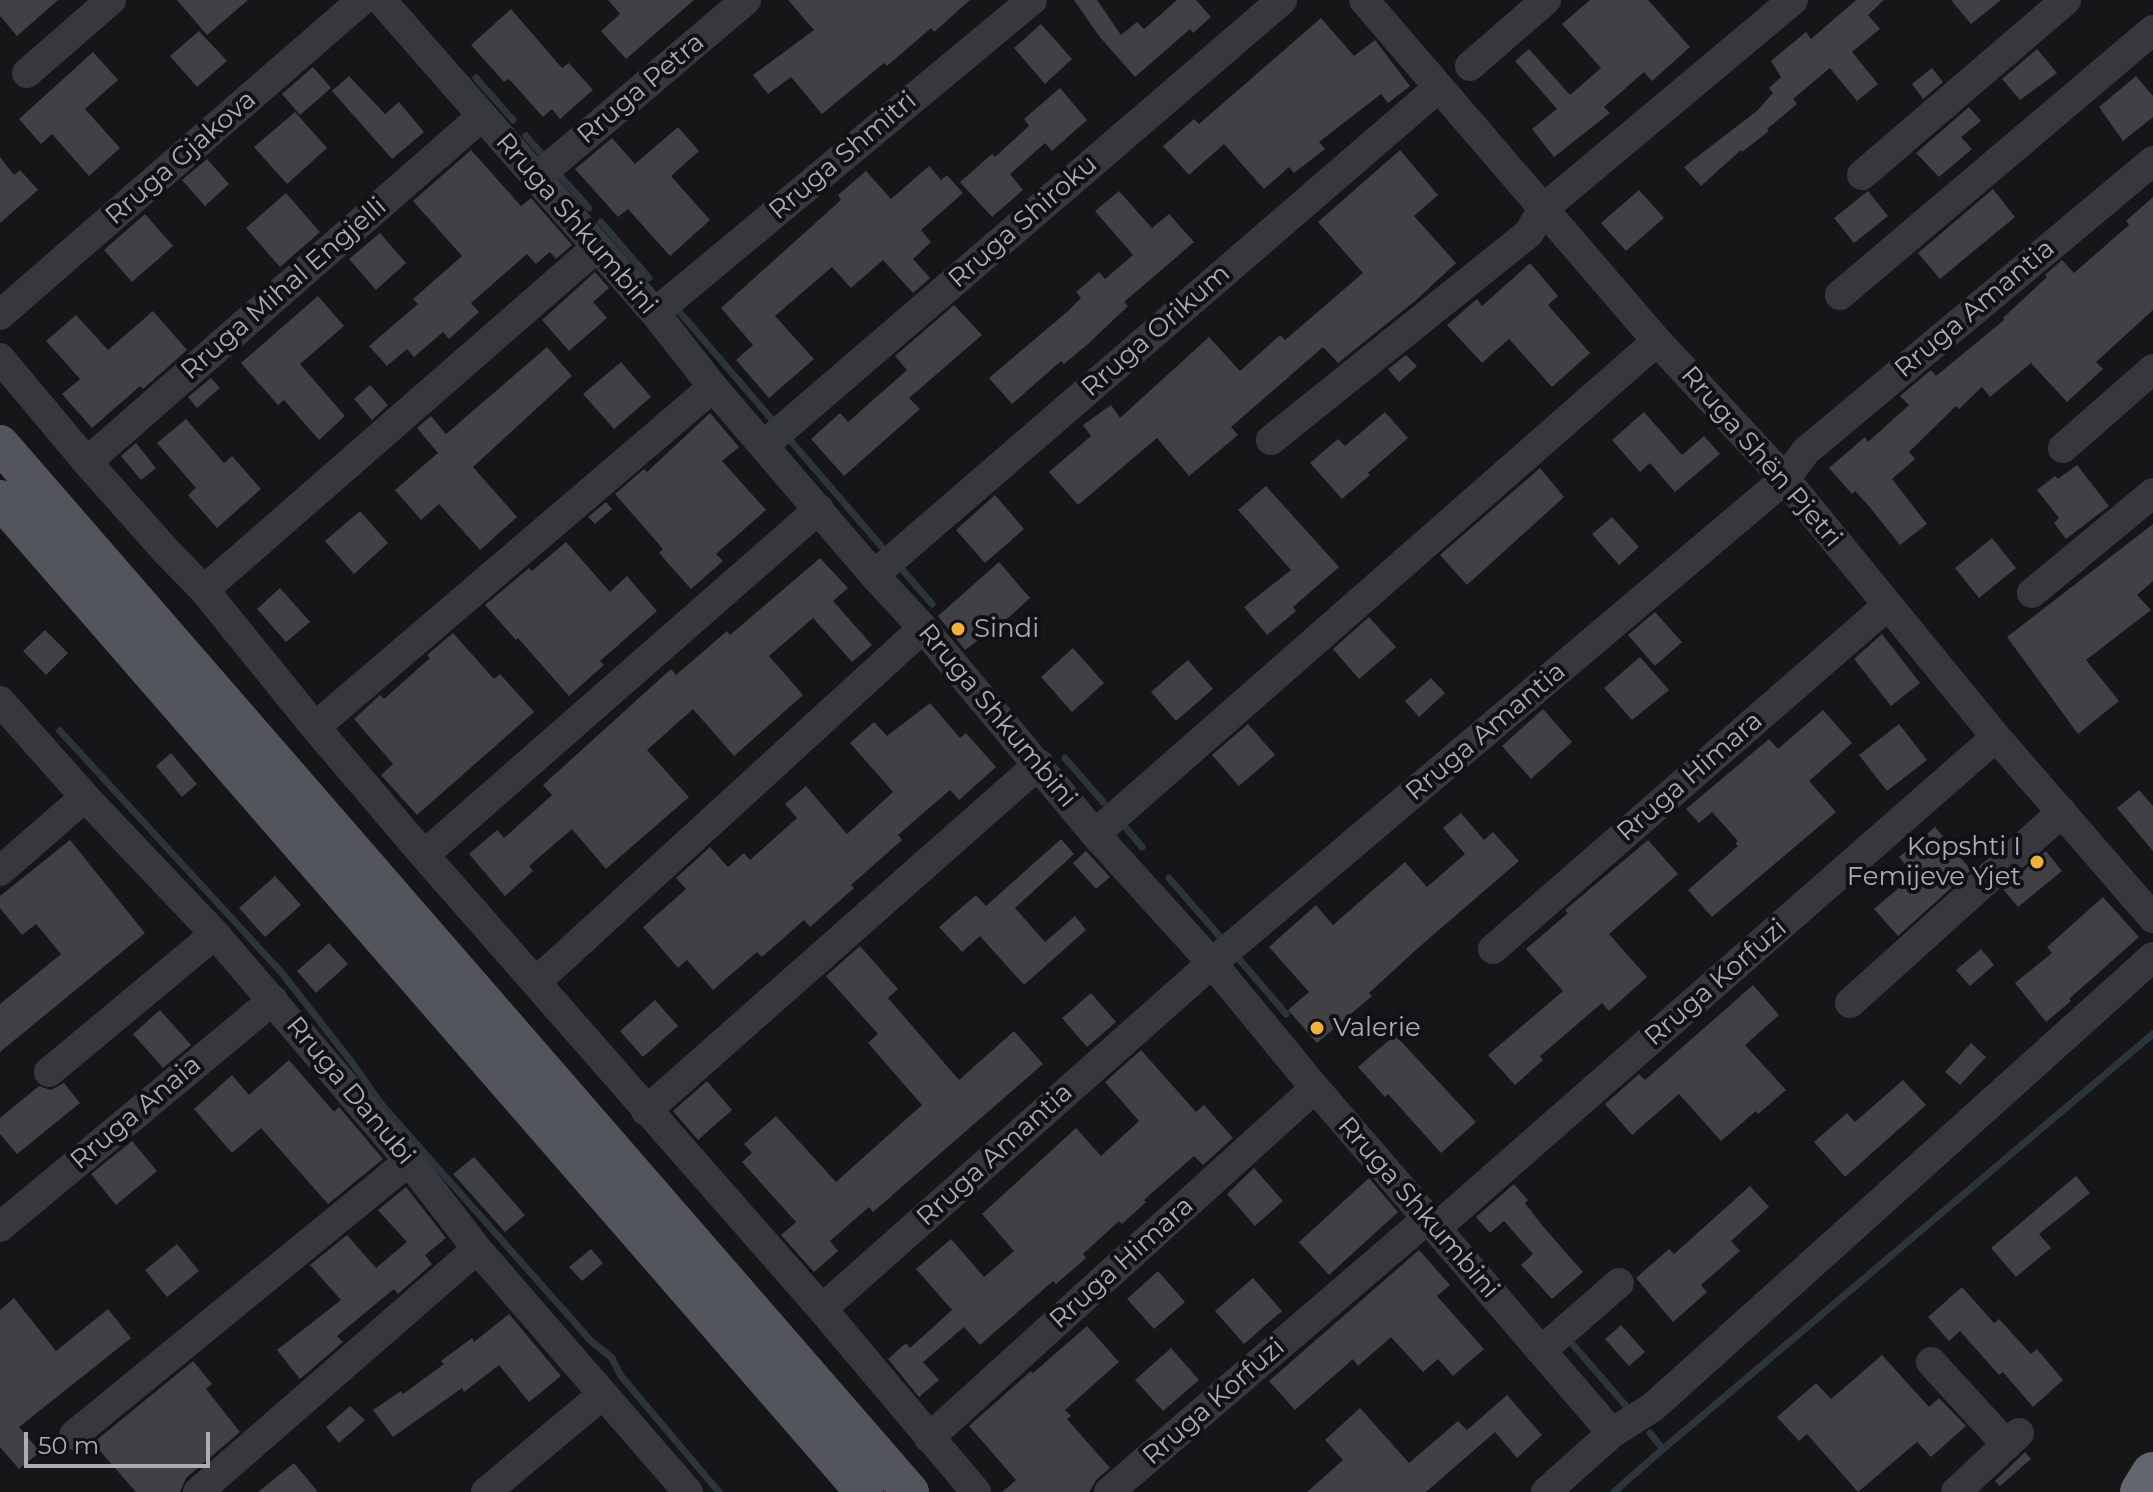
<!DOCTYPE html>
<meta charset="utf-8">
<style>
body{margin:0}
#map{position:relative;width:2153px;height:1492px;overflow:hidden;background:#161618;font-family:Montserrat,sans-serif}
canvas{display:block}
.scale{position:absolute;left:24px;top:1432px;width:186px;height:36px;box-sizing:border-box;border:4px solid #a8adb8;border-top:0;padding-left:10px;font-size:24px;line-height:28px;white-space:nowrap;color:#a8adb8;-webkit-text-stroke:6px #111113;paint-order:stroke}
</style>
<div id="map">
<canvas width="2153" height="1492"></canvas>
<div class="scale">50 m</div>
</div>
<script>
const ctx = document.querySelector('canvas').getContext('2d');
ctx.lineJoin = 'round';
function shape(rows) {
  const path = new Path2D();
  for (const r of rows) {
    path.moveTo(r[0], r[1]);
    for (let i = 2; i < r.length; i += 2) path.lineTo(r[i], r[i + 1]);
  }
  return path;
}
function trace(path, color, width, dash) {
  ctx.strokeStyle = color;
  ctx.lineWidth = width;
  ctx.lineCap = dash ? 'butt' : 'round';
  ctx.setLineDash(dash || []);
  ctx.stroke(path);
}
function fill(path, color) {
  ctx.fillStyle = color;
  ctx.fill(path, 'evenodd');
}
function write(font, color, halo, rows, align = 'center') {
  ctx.font = font + ' Montserrat,sans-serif';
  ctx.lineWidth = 8;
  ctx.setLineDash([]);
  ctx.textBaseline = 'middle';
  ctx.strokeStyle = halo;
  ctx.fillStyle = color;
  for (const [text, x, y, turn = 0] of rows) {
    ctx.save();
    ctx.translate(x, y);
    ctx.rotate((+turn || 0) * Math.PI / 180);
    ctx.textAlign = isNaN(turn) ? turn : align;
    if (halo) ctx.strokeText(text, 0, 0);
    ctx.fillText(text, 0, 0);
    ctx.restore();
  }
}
trace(shape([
 [476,78,513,120],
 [526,136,545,158],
 [561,177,589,208],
 [601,222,649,278],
 [677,309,774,422],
 [790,440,887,553],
 [900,567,932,604],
 [60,731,281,972,350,1060,382,1105,591,1341,612,1358,621,1376,719,1492],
 [1065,758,1103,802],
 [1121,822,1142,847],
 [1169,878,1221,938],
 [1239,959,1286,1014],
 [1574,1346,1627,1407],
 [1650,1433,1663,1449,2153,1034],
 [1614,1492,1663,1449]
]), '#2c353c', 7);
fill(shape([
 [0,0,58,0,17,36,0,16],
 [177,0,248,0,207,35],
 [608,0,694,0,626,59,601,31,620,14],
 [788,0,970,0,934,32,931,28,887,66,884,63,822,114,791,77,768,94,753,75,814,30],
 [1074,0,1097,0,1121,35,1137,22,1144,29,1177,0,1196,0,1211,17,1193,33,1190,29,1135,77,1099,36],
 [1590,0,1648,0,1690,47,1652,81,1644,72,1604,107,1610,113,1554,157,1532,129,1557,109,1515,61,1529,49,1570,95,1601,68,1562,24],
 [1856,0,1884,0,1868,15,1880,29,1852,52,1878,84,1857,101,1830,68,1793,99,1797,104,1767,129,1769,131,1742,152,1741,150,1701,186,1684,167,1758,110,1773,93,1769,88,1781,77,1771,61,1806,32,1811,39],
 [1951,0,2001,0,1971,24],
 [511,9,562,68,569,63,593,90,560,119,552,109,543,117,509,79,504,82,471,45],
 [1321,18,1354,56,1375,40,1410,86,1388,103,1381,94,1319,142,1325,149,1294,173,1289,167,1264,189,1224,144,1189,175,1163,146,1194,119,1199,124],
 [1041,24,1072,59,1045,84,1014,48],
 [199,31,227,61,197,87,170,56],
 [2037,49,2057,73,2020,100,2002,79],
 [93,52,118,80,85,109,120,148,89,176,52,134,41,144,19,119],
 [313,67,331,88,300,115,282,94],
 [1932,68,1943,82,1923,99,1912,84],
 [349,76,385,114,399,102,424,132,392,159,332,91],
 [2136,76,2153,96,2153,117,2123,141,2099,107],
 [1060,88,1087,120,1052,151,1045,143,1010,174,1023,190,992,217,960,182,992,154,995,157,1029,126,1024,119],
 [1969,107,1981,121,1961,137,1972,149,1939,177,1916,153],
 [295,112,327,148,287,184,254,147],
 [678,127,699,151,671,176,710,220,670,256,628,209,618,217,575,169,612,138,635,164],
 [471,150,521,206,531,198,572,245,556,259,550,252,536,264,527,254,471,303,479,312,449,339,443,332,414,357,407,349,387,366,369,346,418,304,413,299,462,256,413,201],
 [1400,150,1438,195,1414,216,1456,263,1415,301,1338,363,1323,347,1231,427,1238,435,1189,476,1157,438,1078,505,1049,472,1091,436,1083,425,1111,405,1120,418,1209,337,1240,371,1280,335,1285,340,1363,273,1318,222],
 [0,157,14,175,20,170,38,190,0,223],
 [207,159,229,184,205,206,182,180],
 [929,166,941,180,947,175,963,193,921,230,931,242,913,259,930,278,913,293,883,260,851,288,832,267,775,316,814,359,769,398,736,360,753,345,721,308,841,200,838,195,866,171,891,199],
 [1993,189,2015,217,1940,279,1918,253],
 [1639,190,1664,218,1626,251,1601,223],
 [1119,191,1152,228,1169,214,1194,242,1124,302,1128,306,1088,344,1064,364,1061,361,1012,404,989,378,1068,311,1081,298,1076,292,1099,272,1105,279,1133,255,1095,211],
 [1868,191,1888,216,1854,243,1834,218],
 [286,193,320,232,280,267,246,228],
 [2153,197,2153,310,2096,362,2103,369,2067,402,2031,363,1990,397,1982,387,1959,409,1956,406,1909,452,1915,459,1892,479,1927,524,1900,545,1868,505,1855,491,1852,494,1829,468,1865,437,1868,442,1909,405,1900,396,1931,370,1936,376,2004,320,2003,318,2047,277,2045,275,2062,260,2074,273,2129,225,2126,221],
 [145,214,173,246,132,282,104,250],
 [380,233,406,263,376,290,349,259],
 [1530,263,1558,296,1548,305,1590,353,1552,387,1509,339,1482,363,1447,325,1477,299,1482,306],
 [595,272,609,288,593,302,607,318,569,351,542,320],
 [318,296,344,326,300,364,345,416,319,440,284,400,278,405,241,363],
 [954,305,982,335,909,398,920,409,844,476,811,439,840,413,848,422,907,370,895,356],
 [153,311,187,350,143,389,140,386,92,428,62,394,80,379,46,341,76,315,108,350],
 [547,347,572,376,473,467,517,517,480,550,439,504,421,520,395,490,438,453,417,428,431,416,446,434],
 [1406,355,1417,366,1399,382,1388,369],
 [621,362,651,397,614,429,583,394],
 [211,378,220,388,197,408,188,397],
 [370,385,388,405,372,420,354,399],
 [1385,412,1408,438,1368,473,1370,475,1342,499,1310,463,1338,439,1345,446],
 [1644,412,1682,455,1704,436,1720,454,1675,492,1650,463,1640,472,1612,440],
 [710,413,739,447,722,461,766,510,716,554,723,561,691,589,659,553,663,549,615,494,644,469,647,472],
 [186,419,224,463,232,456,261,489,217,528,188,495,196,488,157,443],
 [136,443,156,468,141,480,121,456],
 [2077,465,2109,506,2066,539,2054,523,2059,518,2037,490,2055,476,2058,479],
 [1540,468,1564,497,1467,585,1440,555],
 [1266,486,1339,567,1293,607,1296,611,1267,635,1244,607,1291,570,1238,510],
 [995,495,1024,529,985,563,956,530],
 [606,502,612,509,595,524,588,517],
 [360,511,388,543,354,574,325,541],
 [1612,517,1639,547,1619,565,1592,534],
 [2153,524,2153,581,2137,595,2151,610,2086,660,2119,701,2078,734,2007,637],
 [1992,538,2016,568,1979,598,1955,568],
 [566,542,610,592,627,576,657,611,600,661,604,665,569,696,518,638,516,640,485,605,529,568,532,571],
 [820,558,848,588,833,601,872,645,852,662,813,618,769,656,803,695,734,756,693,709,647,750,689,797,606,869,572,829,529,866,533,871,505,896,469,854,497,830,504,838,552,795,543,785,671,669,676,675,727,631,730,635],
 [999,562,1030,598,995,630,994,628,965,650,938,616],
 [280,588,310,622,286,642,257,609],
 [1655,612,1682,642,1655,666,1628,635],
 [1369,617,1396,647,1359,679,1333,649],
 [45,630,68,653,46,675,23,651],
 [453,633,494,679,500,674,534,712,417,815,381,775,393,764,354,719,380,695,384,699,430,658,427,655],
 [1882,634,1920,683,1891,706,1854,659],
 [1073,648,1104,683,1072,712,1041,677],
 [1640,657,1669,690,1632,720,1604,688],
 [1188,660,1213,689,1176,721,1151,692],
 [1431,678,1445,693,1419,717,1405,701],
 [930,703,960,738,966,733,996,767,959,800,950,790,898,835,902,840,851,885,854,888,810,927,804,920,762,957,757,952,713,990,687,960,678,968,643,927,686,889,676,878,710,847,728,867,744,853,750,860,797,818,785,804,806,786,847,834,893,792,850,743,874,722,887,736],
 [1543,709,1572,742,1531,779,1502,746],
 [1823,710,1852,743,1809,781,1836,812,1712,917,1688,890,1738,846,1735,843,1738,841,1712,812,1699,823,1686,809,1769,739,1778,749],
 [1248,724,1275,755,1239,786,1212,755],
 [1899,724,1927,760,1887,791,1859,755],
 [171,753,197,784,182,797,156,766],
 [2139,790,2153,806,2153,851,2117,808],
 [1461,813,1484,840,1493,832,1519,861,1418,948,1369,993,1372,996,1317,1043,1288,1010,1309,992,1269,947,1316,905,1333,925,1405,862,1427,887,1465,854,1443,828],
 [1935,827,1971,870,1898,936,1874,909,1914,875,1899,857],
 [1061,839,1074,854,1015,908,1045,942,1075,916,1086,930,1024,985,980,936,962,952,939,927,976,895,986,906],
 [70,840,145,933,0,1052,0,1004,61,954,36,924,22,935,0,908,0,896],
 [1648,840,1678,874,1609,934,1647,977,1609,1011,1602,1003,1540,1056,1543,1060,1515,1085,1488,1055,1563,991,1526,949,1568,913,1565,910],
 [1086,851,1110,877,1096,889,1073,863],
 [2046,851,2062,871,2018,907,2003,889],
 [275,876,301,905,265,937,239,908],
 [2103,897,2139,937,2069,999,2071,1001,2046,1022,2015,983,2052,953,2047,947],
 [329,943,348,964,316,993,297,971],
 [860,946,898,989,888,998,959,1080,1014,1031,1043,1064,873,1212,869,1207,830,1241,838,1251,814,1272,781,1235,796,1222,742,1162,752,1153,744,1144,776,1116,836,1182,922,1105,868,1043,878,1034,826,976],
 [1981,949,1994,965,1970,986,1956,970],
 [1753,985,1779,1015,1745,1045,1786,1090,1758,1114,1756,1111,1721,1141,1679,1094,1632,1135,1605,1104,1639,1074,1645,1080],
 [1091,993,1116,1022,1087,1047,1062,1018],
 [655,1000,678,1026,643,1057,620,1031],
 [160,1010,191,1045,163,1068,133,1034],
 [1395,1035,1476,1122,1441,1153,1388,1094,1385,1097,1358,1067],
 [1971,1043,1986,1057,1960,1085,1945,1072],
 [1141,1050,1196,1112,1204,1105,1233,1138,1203,1165,1194,1156,1144,1200,1146,1202,1122,1224,1119,1221,1083,1254,1086,1258,1056,1284,1053,1281,980,1345,964,1327,923,1362,939,1380,919,1397,888,1359,906,1343,910,1348,952,1310,916,1269,951,1239,984,1277,1014,1251,982,1214,1076,1128,1101,1156,1139,1121,1105,1082],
 [289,1060,334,1112,339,1107,383,1159,328,1204,261,1128,232,1153,194,1109,232,1075,249,1095],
 [1903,1080,1926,1105,1845,1177,1814,1142,1847,1113,1855,1122],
 [707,1081,732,1110,698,1140,673,1111],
 [64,1083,80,1103,17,1154,0,1134,0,1118,39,1086,51,1090],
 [132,1141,157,1171,116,1205,91,1174],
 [474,1157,525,1215,505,1232,453,1174],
 [1254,1168,1283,1201,1255,1226,1227,1194],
 [2076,1176,2090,1193,2039,1234,2051,1248,2016,1277,1991,1248],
 [1369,1178,1398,1212,1329,1275,1299,1242],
 [1514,1184,1528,1200,1525,1203,1541,1224,1583,1272,1552,1299,1521,1265,1533,1254,1504,1221,1490,1233,1476,1217],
 [1750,1186,1769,1207,1731,1241,1740,1251,1701,1285,1707,1292,1673,1322,1636,1278,1669,1249,1674,1254],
 [406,1187,446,1238,425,1255,432,1264,398,1294,394,1289,337,1336,343,1342,300,1379,277,1350,341,1300,310,1265,347,1235,376,1268,407,1242,378,1210],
 [177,1244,199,1271,167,1297,145,1270],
 [591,1249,603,1263,582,1281,569,1267],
 [1419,1250,1450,1285,1437,1296,1484,1349,1453,1376,1438,1359,1423,1372,1391,1337,1358,1366,1353,1359,1295,1410,1269,1381],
 [1158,1271,1185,1302,1154,1329,1127,1299],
 [1253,1278,1282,1311,1244,1344,1215,1311],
 [1962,1287,1994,1323,1999,1319,2031,1354,2037,1349,2063,1380,2033,1407,2003,1372,1999,1375,1960,1331,1949,1341,1928,1317],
 [14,1298,56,1351,108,1309,131,1338,19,1427,40,1452,19,1469,0,1447,0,1310],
 [509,1314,561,1376,529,1402,499,1365,464,1392,462,1388,393,1437,373,1410,401,1391,403,1394,444,1364,441,1361,472,1338,474,1342],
 [1621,1325,1645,1352,1629,1366,1605,1339],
 [1087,1326,1119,1362,1065,1410,1071,1416,1067,1419,1110,1468,1097,1479,1089,1492,1002,1492,1016,1480,969,1426,1031,1371,1033,1373],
 [1171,1348,1199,1380,1163,1411,1135,1380],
 [1882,1355,1929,1407,1939,1398,1966,1426,1931,1457,1917,1442,1858,1492,1807,1434,1799,1441,1777,1417,1816,1383,1831,1399],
 [193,1361,212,1384,206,1389,240,1432,186,1478,180,1492,136,1492,93,1443],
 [1507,1395,1542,1435,1517,1458,1495,1432,1426,1492,1307,1492,1343,1460,1325,1440,1360,1408,1409,1463,1458,1421,1467,1430],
 [350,1406,365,1420,339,1443,326,1427],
 [2025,1452,2031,1459,2000,1486,1995,1481],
 [294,1463,318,1492,258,1492]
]), '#404145');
trace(shape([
 [381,0,655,313,713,387,874,575,923,628,1095,834,1212,963,1315,1088,1612,1433],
 [1364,0,1657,341,1785,479,1996,737,2153,918],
 [1470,66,1546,0],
 [27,73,111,0],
 [1862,175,2066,0],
 [536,178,746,0],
 [1840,295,2153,30],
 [655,313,1032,0],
 [0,315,362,0],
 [0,358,87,462,166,551,204,590,315,727,424,855,822,1309,976,1492],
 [1271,440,1529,233,1542,210,1793,0],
 [764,445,1282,0],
 [2063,448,2153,369],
 [87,462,482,116],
 [874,575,1438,88],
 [204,590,597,247],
 [2032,593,2153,493],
 [0,701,85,797,215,934,409,1161,477,1249,688,1492],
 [315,727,713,387],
 [1095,834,1657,341],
 [424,855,819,509],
 [0,871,85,797],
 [1493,949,1888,605],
 [536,982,923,628],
 [1850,1003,2062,812],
 [49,1072,215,934],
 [646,1111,1039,764],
 [0,1227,273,1000],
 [1436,1228,1996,737],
 [822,1309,1212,963,1785,479,1806,451,2153,161],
 [1541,1351,1619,1283],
 [1931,1362,2007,1445],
 [74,1435,409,1161],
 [929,1438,1315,1088],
 [198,1492,477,1249],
 [486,1492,603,1394],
 [1109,1492,1427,1219],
 [1546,1492,1612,1433,1653,1407,2153,957],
 [1956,1492,2019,1433]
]), '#37383d', 30);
trace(shape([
 [0,444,910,1492],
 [0,499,864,1492]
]), '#53555c', 38);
trace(shape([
 [2142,1492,2153,1474]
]), '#63666e', 44);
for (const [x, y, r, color] of [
 [958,629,8,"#f2b134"],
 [2037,862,8,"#f2b134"],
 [1317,1028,8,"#f2b134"]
]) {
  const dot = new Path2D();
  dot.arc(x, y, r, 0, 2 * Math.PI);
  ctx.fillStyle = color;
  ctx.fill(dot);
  trace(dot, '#111113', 3);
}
write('26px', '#a8adb8', '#111113', [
 ["Rruga Petra",641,89,-40],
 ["Rruga Shmitri",843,156,-40],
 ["Rruga Gjakova",181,158,-41],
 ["Rruga Shiroku",1023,222,-41],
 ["Rruga Shkumbini",576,224,49],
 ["Rruga Mihal Engjelli",284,289,-41],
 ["Rruga Amantia",1975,309,-40],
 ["Rruga Orikum",1156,331,-41],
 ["Rruga Shën Pjetri",1761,457,49],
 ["Rruga Shkumbini",997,716,50],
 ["Rruga Amantia",1486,732,-40],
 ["Rruga Himara",1690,777,-41],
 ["Rruga Korfuzi",1716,983,-41],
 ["Rruga Danubi",350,1091,50],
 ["Rruga Anaia",136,1113,-40],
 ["Rruga Amantia",995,1155,-42],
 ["Rruga Shkumbini",1418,1208,49],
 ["Rruga Himara",1122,1263,-42],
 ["Rruga Korfuzi",1214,1402,-41]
]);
write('26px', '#a8adb8', '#111113', [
 ["Sindi",974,629],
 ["Kopshti I",2021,847,"right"],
 ["Femijeve Yjet",2021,877,"right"],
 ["Valerie",1333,1028]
], 'left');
</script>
